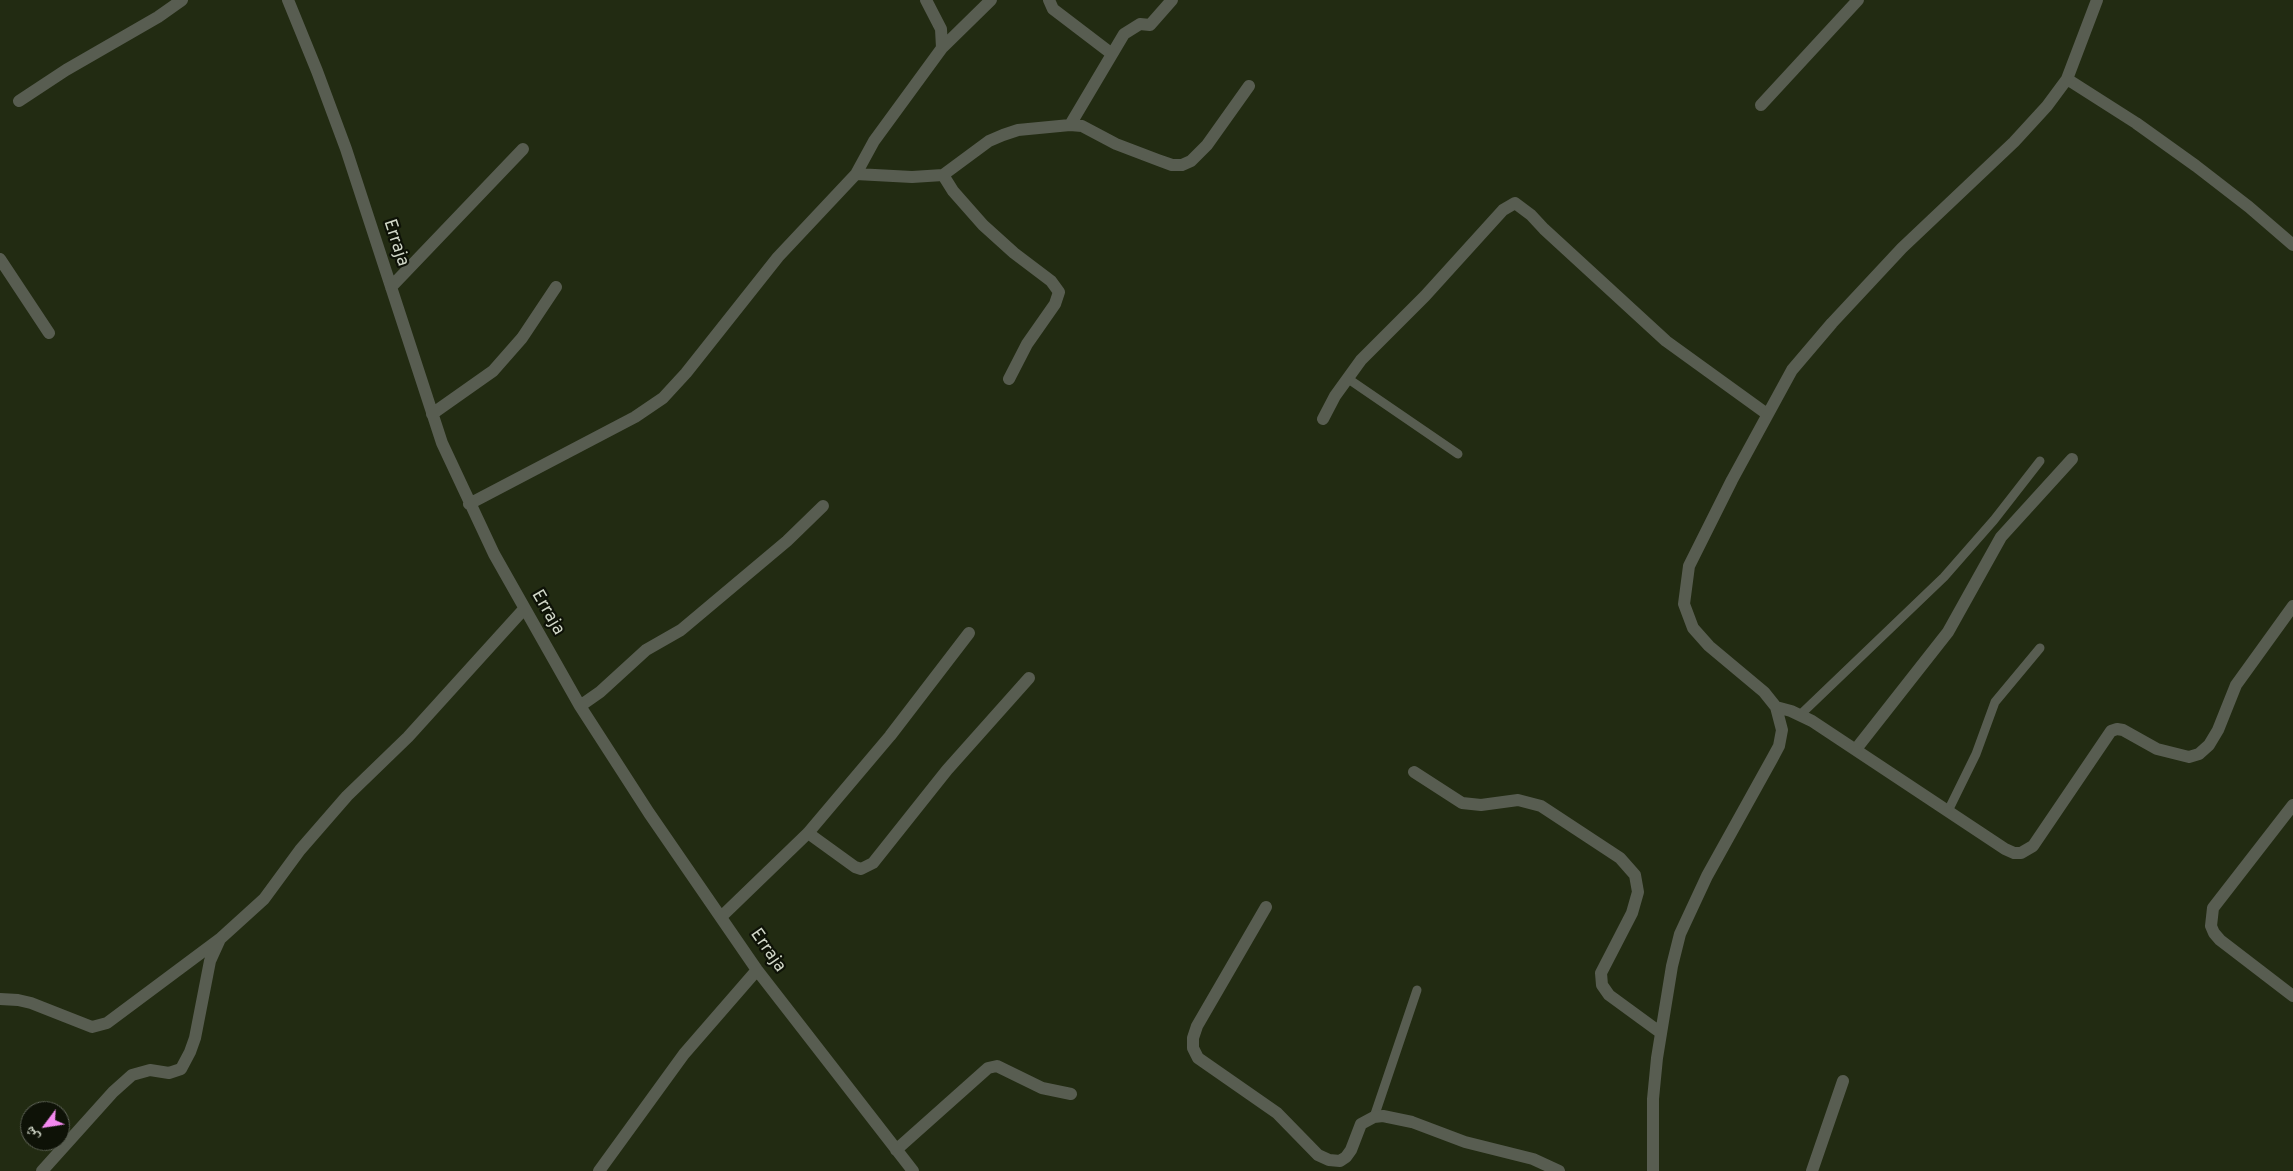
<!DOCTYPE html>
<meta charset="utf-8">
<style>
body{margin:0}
#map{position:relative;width:2293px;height:1171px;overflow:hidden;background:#222b12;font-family:Overpass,"Noto Naskh Arabic",sans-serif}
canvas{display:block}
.north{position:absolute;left:20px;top:1101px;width:50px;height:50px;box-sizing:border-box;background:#0e1207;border:1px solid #5c6154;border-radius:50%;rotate:239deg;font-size:14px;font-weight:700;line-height:20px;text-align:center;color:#d1d7c8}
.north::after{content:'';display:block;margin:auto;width:18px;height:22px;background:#f489f0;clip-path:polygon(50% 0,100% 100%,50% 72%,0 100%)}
</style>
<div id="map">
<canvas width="2293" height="1171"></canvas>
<div class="north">ش</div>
</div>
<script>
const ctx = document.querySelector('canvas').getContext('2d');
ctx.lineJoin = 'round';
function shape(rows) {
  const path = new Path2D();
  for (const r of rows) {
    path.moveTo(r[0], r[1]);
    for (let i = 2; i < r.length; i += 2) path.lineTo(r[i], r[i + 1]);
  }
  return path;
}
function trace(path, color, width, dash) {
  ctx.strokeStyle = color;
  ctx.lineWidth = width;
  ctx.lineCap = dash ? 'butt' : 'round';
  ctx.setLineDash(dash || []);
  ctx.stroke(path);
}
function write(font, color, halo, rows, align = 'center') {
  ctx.font = font + ' Overpass,sans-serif';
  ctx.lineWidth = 4.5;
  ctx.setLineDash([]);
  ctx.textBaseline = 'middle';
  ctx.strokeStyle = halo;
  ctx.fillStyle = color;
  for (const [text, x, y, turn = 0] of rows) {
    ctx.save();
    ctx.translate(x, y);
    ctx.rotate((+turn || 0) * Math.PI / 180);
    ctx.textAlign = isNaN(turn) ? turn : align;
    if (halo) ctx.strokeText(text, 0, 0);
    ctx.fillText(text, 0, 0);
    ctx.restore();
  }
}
trace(shape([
 [1347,378,1458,454],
 [1800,715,1944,577,1994,520,2040,461],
 [1948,811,1976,754,1995,702,2040,648],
 [1374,1117,1417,990]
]), '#585d51', 9);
trace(shape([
 [288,0,317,71,346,149,442,443,494,554,580,706,649,813,757,970,913,1171],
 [1049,0,1053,9,1112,54],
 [942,48,991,0],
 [2067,79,2136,123,2196,166,2249,207,2293,245],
 [19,101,66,70,158,17,182,0],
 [1761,105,1858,0],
 [1070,125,1124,34,1140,24,1150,25,1172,0],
 [856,174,874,141,942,48,941,29,926,0],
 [943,175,953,191,983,225,1014,253,1051,281,1059,292,1055,304,1027,344,1009,379],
 [0,259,49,333],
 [391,287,523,149],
 [432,414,493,371,522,338,556,287],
 [1323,419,1335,396,1361,360,1425,296,1503,210,1515,203,1531,215,1544,229,1666,341,1767,414],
 [469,504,635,417,663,398,686,373,778,257,856,174,912,177,943,175,989,141,1003,135,1018,130,1070,125,1082,126,1116,144,1158,160,1172,165,1182,165,1191,161,1207,145,1249,86],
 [580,706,600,692,646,650,681,630,787,541,823,506],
 [1776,707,1791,711,1812,721,2005,849,2014,853,2021,853,2033,846,2111,731,2117,729,2123,730,2157,749,2189,757,2199,754,2209,745,2218,730,2236,685,2293,606],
 [1856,749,1948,632,2001,537,2072,459],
 [1414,772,1462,803,1481,805,1518,800,1541,806,1620,858,1635,875,1638,892,1632,913,1601,973,1602,985,1609,995,1661,1033],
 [2293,805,2213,908,2211,926,2214,933,2220,940,2293,996],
 [808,833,855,867,861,869,873,863,947,770,1029,678],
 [1266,907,1197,1026,1193,1038,1193,1048,1198,1058,1277,1113,1318,1155,1329,1160,1340,1161,1346,1157,1351,1150,1361,1124,1374,1117,1383,1116,1412,1122,1465,1142,1533,1159,1559,1171],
 [721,917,808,833,890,736,969,633],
 [0,999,18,1000,31,1003,92,1027,107,1023,221,938,264,899,300,850,347,796,408,737,524,609],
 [896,1150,988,1068,997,1066,1042,1088,1071,1094],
 [42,1171,113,1092,132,1075,150,1070,169,1073,181,1069,190,1052,195,1038,210,961,220,939],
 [599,1171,684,1054,757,970],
 [1653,1171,1653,1099,1657,1058,1672,966,1680,934,1707,876,1772,759,1779,746,1782,730,1776,707,1764,692,1709,646,1693,628,1684,604,1689,566,1732,480,1792,370,1832,323,1902,248,2014,142,2047,106,2067,79,2097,0],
 [1812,1171,1843,1081]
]), '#585d51', 12);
write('18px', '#d1d7c8', '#0e1207', [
 ["Erraja",395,243,72],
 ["Erraja",547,613,60],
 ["Erraja",767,951,55]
]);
</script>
